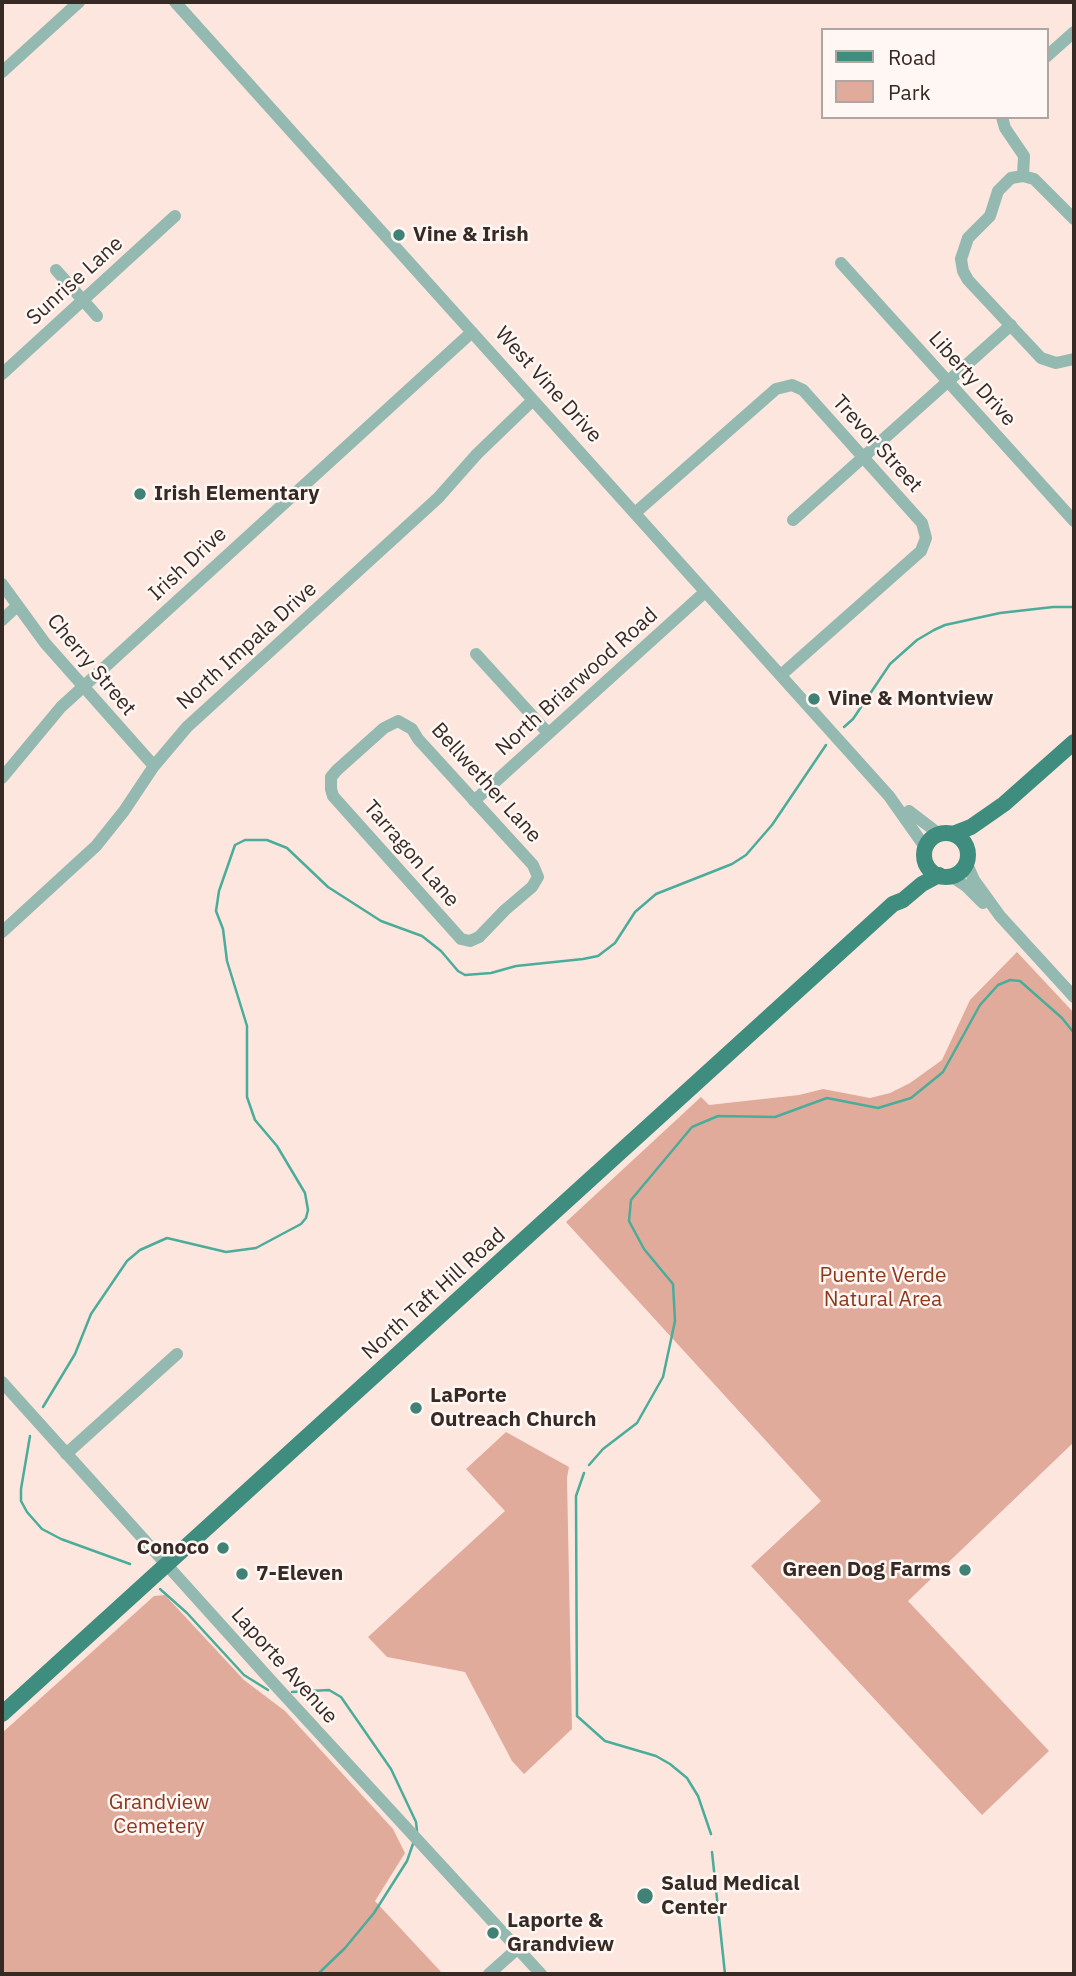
<!DOCTYPE html>
<style>
body{margin:0}
#map{position:relative;width:1076px;height:1976px;overflow:hidden;background:#fde6de;font-family:"IBM Plex Sans",sans-serif}
canvas{display:block}
.frame{position:absolute;inset:0;border:4px solid #372924;pointer-events:none}
.legend{position:absolute;left:821px;top:28px;width:228px;height:91px;box-sizing:border-box;background:#fff7f4;border:2px solid #afa5a1;margin:0;padding:9px 12px;list-style:none;font-size:21px;color:#372924}
.legend li{display:flex;align-items:center;gap:14px;height:35px}
.legend b{width:35px;border:2px solid #afa5a1}
</style>
<div id="map">
<canvas width="1076" height="1976"></canvas>
<div class="frame"></div>
<ul class="legend">
<li><b style="height:9px;background:#3e8d7e"></b>Road</li>
<li><b style="height:19px;background:#e1ab9b"></b>Park</li>
</ul>
</div>
<script>
const ctx = document.querySelector('canvas').getContext('2d');
ctx.lineJoin = 'round';
function fill(path, color) {
  ctx.fillStyle = color;
  ctx.fill(path, 'evenodd');
}
function shape(rows) {
  const path = new Path2D();
  for (const r of rows) {
    if (r.length === 3) {
      path.moveTo(r[0] + r[2], r[1]);
      path.arc(r[0], r[1], r[2], 0, 2 * Math.PI);
      continue;
    }
    path.moveTo(r[0], r[1]);
    for (let i = 2; i < r.length; i += 2) path.lineTo(r[i], r[i + 1]);
  }
  return path;
}
function trace(path, color, width, dash) {
  ctx.strokeStyle = color;
  ctx.lineWidth = width;
  ctx.lineCap = dash ? 'butt' : 'round';
  ctx.setLineDash(dash || []);
  ctx.stroke(path);
}
function write(font, color, halo, rows, align = 'center') {
  ctx.font = font + ' "IBM Plex Sans",sans-serif';
  ctx.lineWidth = 5;
  ctx.setLineDash([]);
  ctx.textBaseline = 'middle';
  ctx.strokeStyle = halo;
  ctx.fillStyle = color;
  for (const [text, x, y, turn = 0] of rows) {
    ctx.save();
    ctx.translate(x, y);
    ctx.rotate((+turn || 0) * Math.PI / 180);
    ctx.textAlign = isNaN(turn) ? turn : align;
    if (halo) ctx.strokeText(text, 0, 0);
    ctx.fillText(text, 0, 0);
    ctx.restore();
  }
}
fill(shape([
 [1017,952,1074,1013,1074,1442,908,1601,1049,1751,982,1815,751,1566,821,1501,566,1222,701,1097,709,1105,799,1095,823,1089,870,1098,890,1093,910,1083,942,1060,970,1000],
 [506,1432,569,1467,567,1478,572,1729,524,1774,512,1761,465,1672,387,1657,368,1637,505,1511,466,1469],
 [165,1595,244,1680,285,1711,393,1829,405,1853,375,1901,443,1974,2,1974,2,1733,154,1596]
]), '#e1ab9b');
trace(shape([
 [844,727,853,719,890,664,917,640,934,630,945,625,1000,613,1053,607,1074,607],
 [43,1407,75,1354,91,1314,127,1261,140,1250,167,1238,226,1252,256,1248,301,1224,306,1218,308,1210,305,1193,277,1146,255,1120,247,1097,247,1026,227,961,223,929,216,911,219,891,235,845,245,840,267,840,287,848,328,887,381,921,422,936,441,951,458,971,465,975,491,973,516,966,583,959,598,956,615,943,635,912,656,894,732,864,746,855,772,825,826,745],
 [30,1436,21,1489,21,1501,27,1512,42,1529,61,1539,130,1564],
 [589,1465,603,1449,637,1423,663,1377,675,1321,673,1284,644,1249,629,1221,631,1200,692,1127,718,1116,775,1117,827,1098,878,1108,911,1098,943,1072,980,1005,998,985,1010,980,1020,981,1062,1018,1074,1033],
 [584,1473,576,1496,577,1716,605,1741,656,1756,670,1764,687,1778,698,1796,711,1834],
 [160,1589,187,1613,244,1675,268,1690],
 [292,1692,329,1690,341,1697,391,1769,416,1822,417,1831],
 [712,1852,725,1974],
 [318,1974,345,1948,374,1913,407,1861,414,1841]
]), '#4aac9a', 2.5);
trace(shape([
 [175,2,889,796,925,847],
 [1046,57,1074,32],
 [2,72,79,2],
 [1002,117,1005,128,1024,156,1023,176],
 [1074,219,1034,179,1023,176,1011,178,998,191,990,216,968,238,961,259,963,271,968,280,1041,358,1056,363,1074,359],
 [841,263,1074,521],
 [56,270,97,316],
 [2,374,175,216],
 [635,513,776,389,792,385,803,390,922,523,926,538,921,551,781,675],
 [793,520,1011,325],
 [2,584,45,643,154,766],
 [2,620,17,606],
 [476,654,548,733],
 [398,721,412,729,418,739,533,865,538,877,532,887,505,910,479,937,470,941,461,939,333,796,331,789,331,777,337,770,384,728,398,721],
 [2,778,61,707,472,332],
 [474,801,705,592],
 [909,811,939,834],
 [966,862,974,880,1000,916,1074,997],
 [951,876,966,886,983,903],
 [2,932,96,846,124,811,154,766,187,727,438,498,477,454,533,400],
 [2,1382,275,1685,541,1974],
 [66,1454,177,1354],
 [489,1974,517,1949]
]), '#93b9b0', 12);
trace(shape([
 [946,855,22],
 [953,834,971,827,1004,804,1074,742],
 [2,1714,893,904,903,900,922,884,939,875]
]), '#3e8d7e', 16);
for (const [x, y, r, color] of [
 [399,235,7,"#408376"],
 [140,494,7,"#408376"],
 [814,699,7,"#408376"],
 [416,1408,7,"#408376"],
 [223,1548,7,"#408376"],
 [965,1570,7,"#408376"],
 [242,1574,7,"#408376"],
 [645,1896,9,"#408376"],
 [493,1933,7,"#408376"]
]) {
  const dot = new Path2D();
  dot.arc(x, y, r, 0, 2 * Math.PI);
  ctx.fillStyle = color;
  ctx.fill(dot);
  trace(dot, '#fff7f4', 2.5);
}
write('bold 21px', '#372924', '#fff7f4', [
 ["Vine & Irish",413,235],
 ["Irish Elementary",154,494],
 ["Vine & Montview",828,699],
 ["LaPorte",430,1396],
 ["Outreach Church",430,1420],
 ["Conoco",209,1548,"right"],
 ["Green Dog Farms",951,1570,"right"],
 ["7-Eleven",256,1574],
 ["Salud Medical",661,1884],
 ["Center",661,1908],
 ["Laporte &",507,1921],
 ["Grandview",507,1945]
], 'left');
write('21px', '#372924', '#fff7f4', [
 ["Sunrise Lane",75,281,-42],
 ["Liberty Drive",972,379,48],
 ["West Vine Drive",548,385,48],
 ["Trevor Street",877,444,48],
 ["Irish Drive",188,564,-43],
 ["North Impala Drive",247,646,-42],
 ["Cherry Street",91,665,50],
 ["North Briarwood Road",577,682,-42],
 ["Bellwether Lane",486,783,48],
 ["Tarragon Lane",411,854,49],
 ["North Taft Hill Road",434,1294,-42],
 ["Laporte Avenue",284,1666,48]
]);
write('21px', '#8e371b', '#fff7f4', [
 ["Puente Verde",883,1276],
 ["Natural Area",883,1300],
 ["Grandview",159,1803],
 ["Cemetery",159,1827]
]);
</script>
